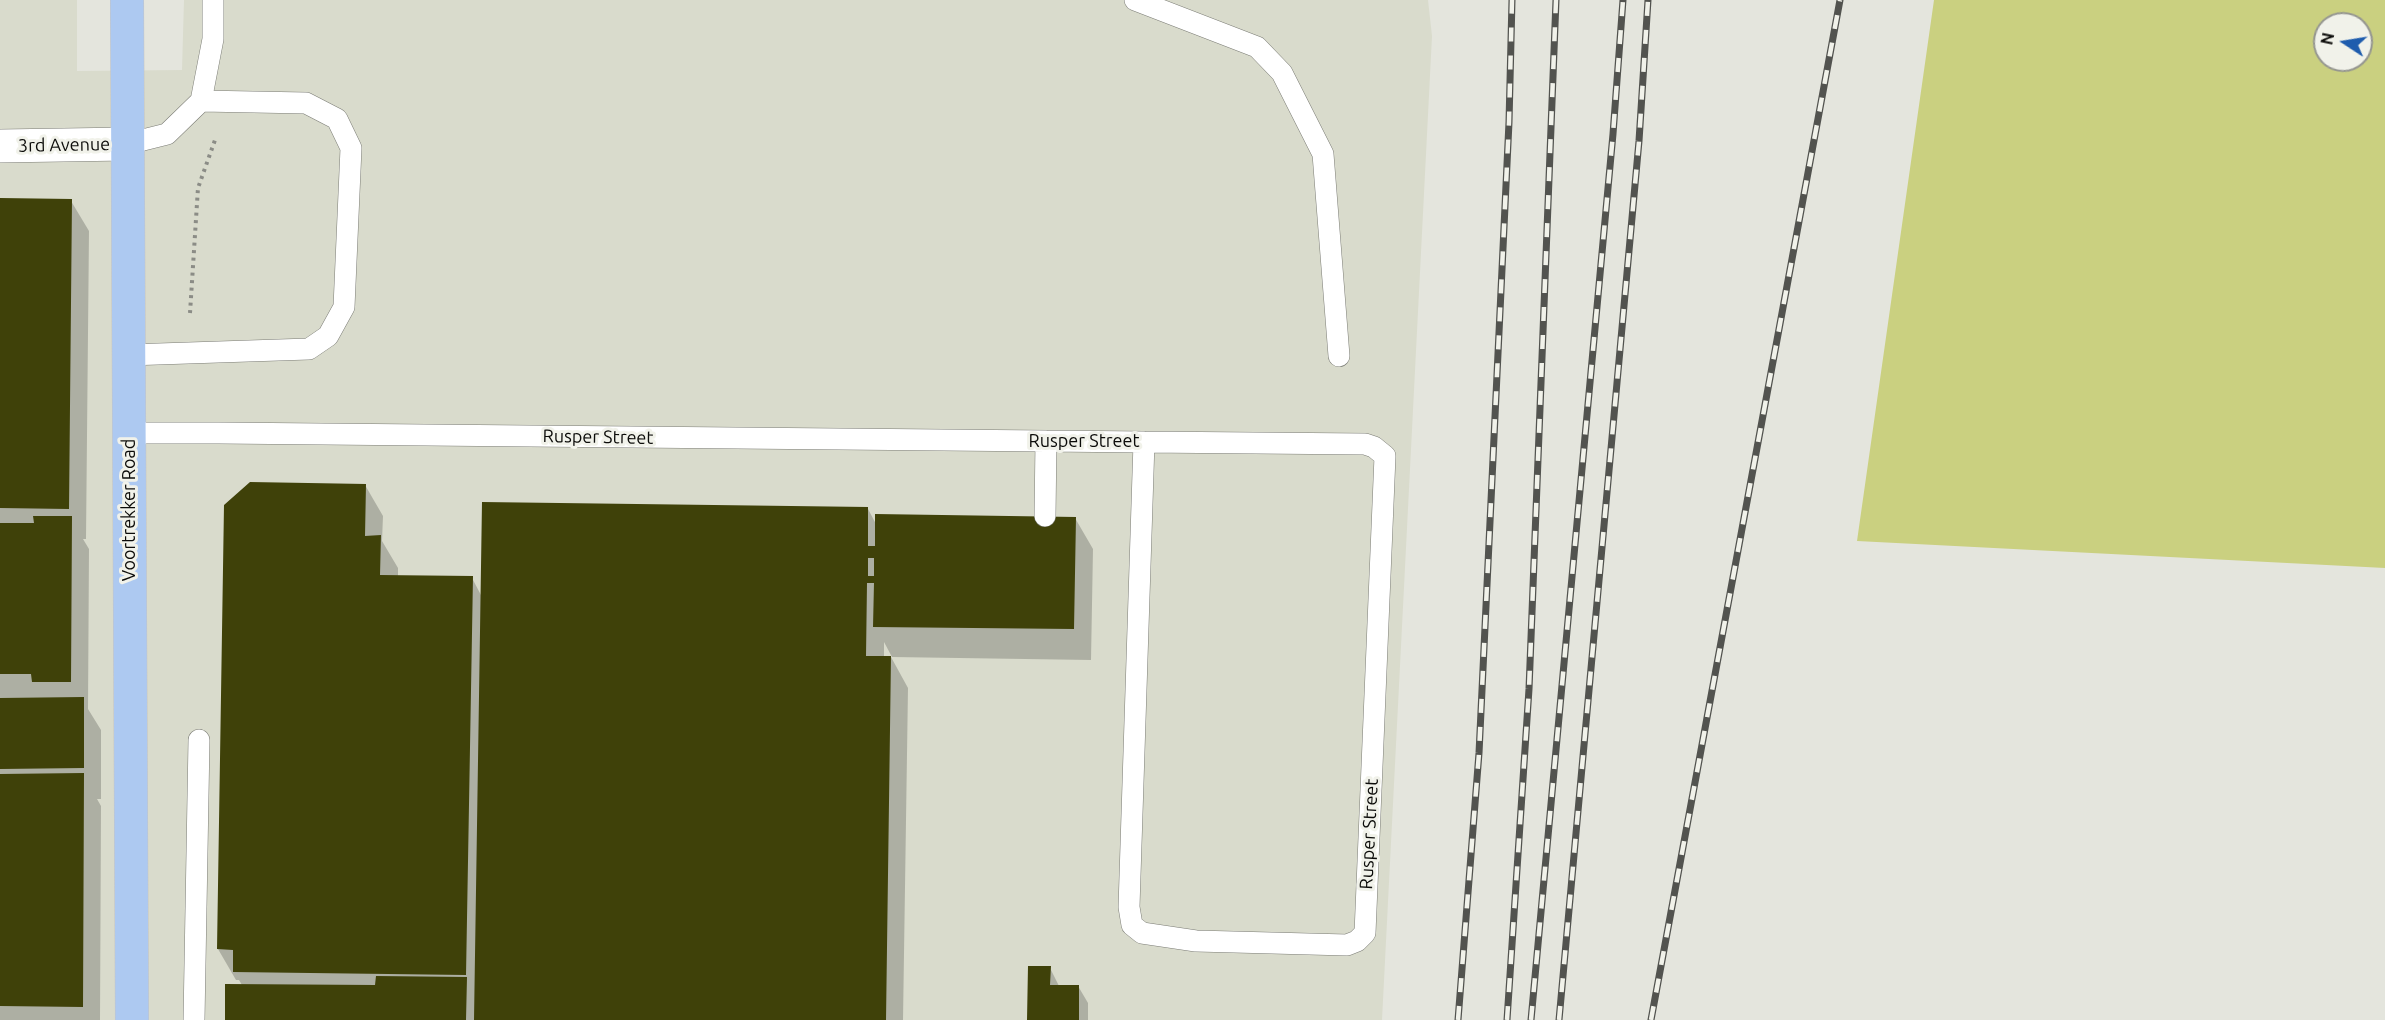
<!DOCTYPE html>
<style>
body{margin:0}
#map{position:relative;width:2385px;height:1020px;overflow:hidden;background:#e4e5dd;font-family:Ubuntu,sans-serif}
canvas{display:block}
.north{position:absolute;left:2313px;top:12px;width:60px;height:60px;box-sizing:border-box;background:#f1f2ea;border:2px solid #959690;border-radius:50%;rotate:282deg;font-size:16px;font-weight:700;line-height:24px;text-align:center;color:#0b0b09}
.north::after{content:'';display:block;margin:auto;width:21px;height:27px;background:#1e5cad;clip-path:polygon(50% 0,100% 100%,50% 72%,0 100%)}
</style>
<div id="map">
<canvas width="2385" height="1020"></canvas>
<div class="north">N</div>
</div>
<script>
const ctx = document.querySelector('canvas').getContext('2d');
ctx.lineJoin = 'round';
function fill(path, color) {
  ctx.fillStyle = color;
  ctx.fill(path, 'evenodd');
}
function shape(rows) {
  const path = new Path2D();
  for (const r of rows) {
    path.moveTo(r[0], r[1]);
    for (let i = 2; i < r.length; i += 2) path.lineTo(r[i], r[i + 1]);
  }
  return path;
}
function trace(path, color, width, dash) {
  ctx.strokeStyle = color;
  ctx.lineWidth = width;
  ctx.lineCap = dash ? 'butt' : 'round';
  ctx.setLineDash(dash || []);
  ctx.stroke(path);
}
function write(font, color, halo, rows, align = 'center') {
  ctx.font = font + ' Ubuntu,sans-serif';
  ctx.lineWidth = 6;
  ctx.setLineDash([]);
  ctx.textBaseline = 'middle';
  ctx.strokeStyle = halo;
  ctx.fillStyle = color;
  for (const [text, x, y, turn = 0] of rows) {
    ctx.save();
    ctx.translate(x, y);
    ctx.rotate((+turn || 0) * Math.PI / 180);
    ctx.textAlign = isNaN(turn) ? turn : align;
    if (halo) ctx.strokeText(text, 0, 0);
    ctx.fillText(text, 0, 0);
    ctx.restore();
  }
}
fill(shape([
 [0,0,77,0,77,71,182,70,184,0,1428,0,1432,36,1382,1020,0,1020]
]), '#d9dbcc');
fill(shape([
 [1934,0,2385,0,2385,568,1857,541],
 [2325,24,2361,24,2361,60,2325,60]
]), '#cad080');
fill(shape([
 [0,200,71,201,89,231,86,539,83,539,89,549,88,709,101,730,101,799,97,799,101,806,100,1020,0,1020],
 [365,485,383,516,382,541,398,568,398,577,472,578,482,597,868,509,876,524,1075,518,1093,549,1091,660,892,657,884,642,884,657,891,657,908,688,903,1020,226,1020,242,985,239,980,236,980,218,949],
 [1050,968,1059,986,1078,986,1088,1003,1088,1020,1028,1020]
]), '#0003');
fill(shape([
 [0,198,72,199,69,509,0,508],
 [250,482,366,484,365,536,381,535,380,575,473,576,466,975,233,972,233,950,217,949,224,505],
 [482,502,868,507,868,546,875,546,875,514,1076,517,1074,629,873,627,874,583,867,583,866,656,891,656,886,1020,474,1020],
 [868,558,874,558,874,576,868,576],
 [33,516,72,516,71,682,32,682,31,674,0,674,0,523,34,523],
 [84,697,84,768,0,769,0,698],
 [84,773,83,1007,0,1006,0,774],
 [1028,966,1051,966,1050,985,1079,985,1079,1020,1027,1020],
 [376,976,467,977,466,1020,225,1020,225,984,375,985]
]), '#3f4109');
const service = shape([
 [1135,0,1257,47,1282,73,1323,154,1339,356],
 [127,144,167,134,201,101,213,39,213,0],
 [128,355,309,349,328,336,344,307,351,148,337,119,306,103,201,101],
 [129,433,219,433,1046,441,1144,442,1365,444,1374,447,1385,456,1365,933,1357,941,1347,945,1196,941,1142,933,1132,925,1129,907,1144,442],
 [1045,516,1046,441],
 [194,1020,199,740]
]);
const minor = shape([
 [0,146,127,144]
]);
const primary = shape([
 [127,0,132,1020]
]);
trace(service, '#7b7c75', 22);
trace(minor, '#7b7c75', 34);
trace(primary, '#c4c4c4', 34);
trace(shape([
 [190,313,198,188,215,140]
]), '#8b8c86', 4, [3, 4.5]);
trace(service, '#fff', 21);
trace(minor, '#fff', 33);
trace(primary, '#adc9f1', 33);
const rail = shape([
 [1458,1020,1479,753,1509,122,1512,0],
 [1507,1020,1529,689,1556,0],
 [1531,1020,1613,134,1623,0],
 [1559,1020,1639,141,1648,0],
 [1651,1020,1840,0]
]);
trace(rail, '#52534f', 7);
trace(rail, '#f1f2ea', 4.5, [14]);
write('18px', '#0b0b09', '#f1f2ea', [
 ["3rd Avenue",64,145,-1],
 ["Rusper Street",598,437,1],
 ["Rusper Street",1084,441],
 ["Voortrekker Road",129,510,-90],
 ["Rusper Street",1369,834,-87]
]);
</script>
